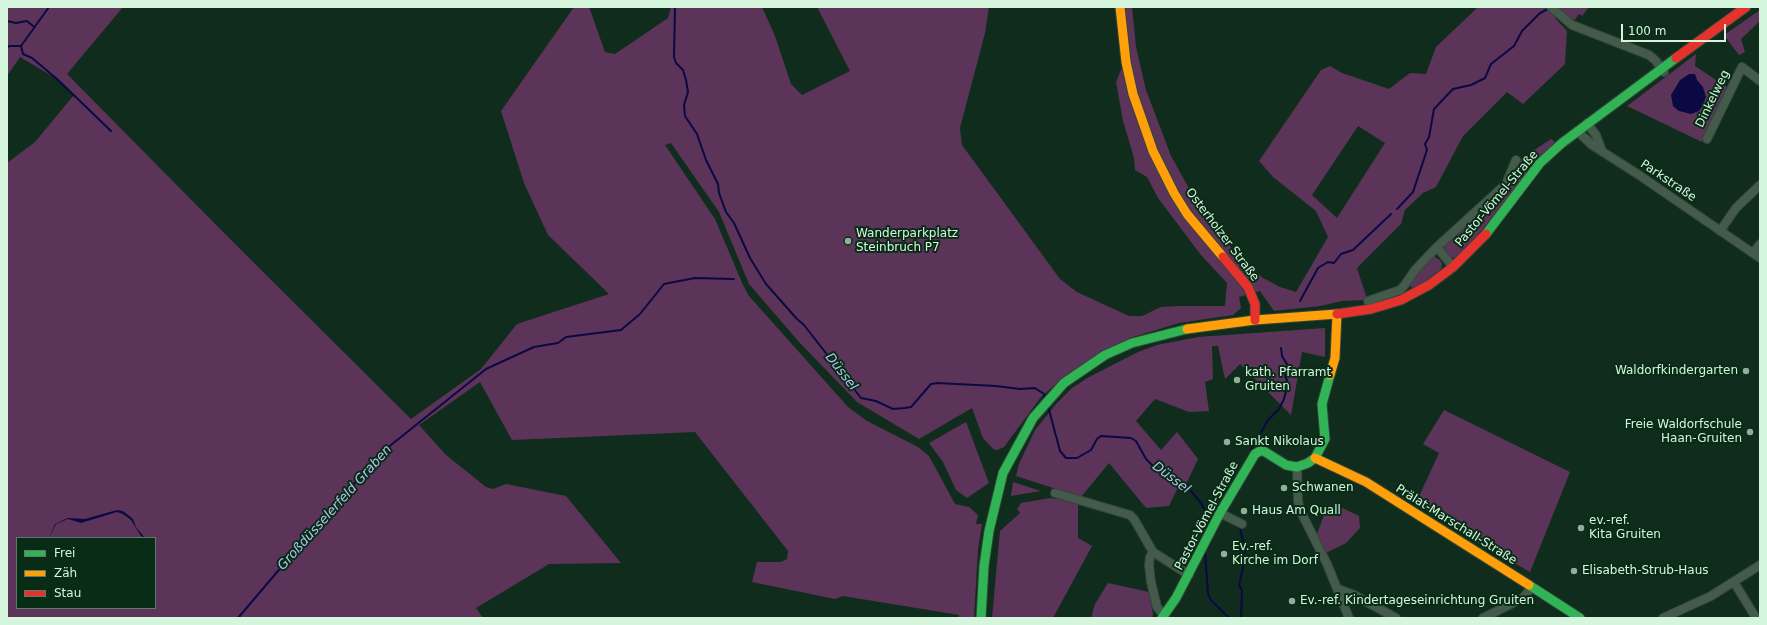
<!DOCTYPE html>
<meta charset="utf-8">
<style>
body{margin:0}
#map{position:relative;width:1767px;height:625px;overflow:hidden;background:#102c1c;font-family:"DejaVu Sans",sans-serif}
canvas{display:block}
.frame{position:absolute;inset:0;border:8px solid #d5f6dd;pointer-events:none}
.legend{position:absolute;left:16px;top:537px;width:140px;height:72px;box-sizing:border-box;background:#092c17;border:1px solid #5b7d66;margin:0;padding:5px 7px;list-style:none;font-size:12px;color:#d5f6dd}
.legend li{display:flex;align-items:center;gap:8px;height:20px}
.legend b{width:20px;border:1px solid #5b7d66}
.scale{position:absolute;left:1621px;top:24px;width:105px;height:18px;box-sizing:border-box;border:2px solid #d5f6dd;border-top:0;padding-left:5px;font-size:12px;line-height:14px;white-space:nowrap;color:#d5f6dd;-webkit-text-stroke:3px #092c17;paint-order:stroke}
</style>
<div id="map">
<canvas width="1767" height="625"></canvas>
<div class="frame"></div>
<ul class="legend">
<li><b style="height:5px;background:#30b455"></b>Frei</li>
<li><b style="height:5px;background:#ff9f0a"></b>Zäh</li>
<li><b style="height:5px;background:#e5322d"></b>Stau</li>
</ul>
<div class="scale">100 m</div>
</div>
<script>
const ctx = document.querySelector('canvas').getContext('2d');
ctx.lineJoin = 'round';
function fill(path, color) {
  ctx.fillStyle = color;
  ctx.fill(path, 'evenodd');
}
function shape(rows) {
  const path = new Path2D();
  for (const r of rows) {
    path.moveTo(r[0], r[1]);
    for (let i = 2; i < r.length; i += 2) path.lineTo(r[i], r[i + 1]);
  }
  return path;
}
function trace(path, color, width, dash) {
  ctx.strokeStyle = color;
  ctx.lineWidth = width;
  ctx.lineCap = dash ? 'butt' : 'round';
  ctx.setLineDash(dash || []);
  ctx.stroke(path);
}
function write(font, color, halo, rows, align = 'center') {
  ctx.font = font + ' "DejaVu Sans",sans-serif';
  ctx.lineWidth = 4;
  ctx.setLineDash([]);
  ctx.textBaseline = 'middle';
  ctx.strokeStyle = halo;
  ctx.fillStyle = color;
  for (const [text, x, y, turn = 0] of rows) {
    ctx.save();
    ctx.translate(x, y);
    ctx.rotate((+turn || 0) * Math.PI / 180);
    ctx.textAlign = isNaN(turn) ? turn : align;
    if (halo) ctx.strokeText(text, 0, 0);
    ctx.fillText(text, 0, 0);
    ctx.restore();
  }
}
fill(shape([
 [7,7,123,7,67,74,230,239,411,419,481,369,517,324,609,294,548,235,524,183,501,111,574,7,589,7,605,52,615,54,668,18,671,7,762,7,775,36,791,84,802,95,850,71,817,7,989,7,985,33,960,128,962,145,1060,279,1077,292,1129,316,1142,316,1161,307,1178,306,1225,306,1227,283,1201,255,1158,198,1147,177,1135,170,1134,158,1123,121,1116,82,1129,50,1124,7,1132,7,1136,47,1146,90,1171,156,1201,210,1233,250,1263,278,1280,287,1296,292,1328,237,1316,211,1273,177,1259,161,1321,70,1330,66,1342,73,1389,89,1410,73,1426,74,1436,47,1478,7,1589,7,1582,16,1579,14,1573,22,1560,13,1555,18,1567,31,1565,64,1523,104,1507,92,1463,136,1436,187,1423,193,1405,210,1401,224,1357,268,1366,296,1365,300,1342,301,1320,306,1274,311,1260,291,1239,297,1241,308,1233,315,1179,323,1130,338,1069,373,1041,397,1004,447,997,450,993,449,983,438,972,408,919,439,857,402,800,343,749,284,719,212,671,143,665,145,715,219,743,285,749,296,848,407,867,421,918,447,929,456,955,504,969,507,978,515,976,524,982,524,978,549,974,618,959,618,959,615,843,596,835,599,752,582,757,562,781,562,787,559,788,551,695,432,512,440,480,382,419,425,446,455,486,487,493,489,506,484,566,496,621,563,549,564,476,608,483,618,7,618,7,163,35,142,74,95,57,79,20,57,7,76],
 [1358,126,1385,143,1337,218,1312,195],
 [17,538,155,538,155,608,17,608],
 [1760,10,1760,21,1741,39,1745,52,1739,55,1724,35],
 [1696,54,1695,66,1728,88,1702,142,1627,106],
 [1551,139,1555,142,1482,230,1456,258,1448,257,1444,251,1445,241,1512,185,1524,172,1518,161],
 [1433,256,1440,260,1442,264,1441,269,1422,284,1412,288,1409,284,1415,274],
 [1325,328,1325,357,1302,352,1291,415,1240,364,1225,379,1218,346,1212,346,1213,379,1205,382,1209,411,1189,412,1155,399,1136,421,1161,450,1177,432,1198,459,1187,482,1180,483,1169,506,1146,508,1109,463,1081,497,1016,476,1019,464,1035,430,1057,403,1072,388,1089,377,1138,352,1157,345,1198,337],
 [1444,410,1570,472,1530,572,1458,531,1416,503,1439,453,1423,444],
 [966,422,989,483,967,498,956,490,943,462,929,443],
 [1013,482,1041,491,1011,496],
 [1050,498,1078,502,1078,538,1092,546,1053,618,992,618,1000,531,1020,513,1017,509,1021,503],
 [1340,507,1359,516,1360,528,1346,543,1326,553,1317,534,1325,512],
 [1108,583,1149,592,1153,614,1152,618,1091,618,1095,604]
]), '#5d3459');
fill(shape([
 [1689,74,1695,74,1697,80,1703,87,1706,97,1703,105,1699,111,1691,114,1679,111,1673,106,1671,95,1680,80],
 [117,510,123,511,133,519,136,527,145,538,141,536,131,520,123,514,117,512,81,523,68,519,56,524,49,538,55,524,68,518,85,519]
]), '#0b0943');
trace(shape([
 [675,7,674,57,676,63,683,70,686,80,688,92,684,105,685,116,697,134,706,160,718,184,719,193,726,212,734,223,750,258,766,284,797,319,804,325,861,398,876,401,893,409,905,408,911,407,931,384,937,383,996,386,1020,389,1035,388,1044,394,1045,398],
 [7,21,16,23,27,21,33,26],
 [21,46,23,54,32,58,57,79,111,131],
 [7,48,9,46,21,46,49,7],
 [1397,209,1413,192,1427,150,1425,144,1429,137,1434,109,1453,89,1471,85,1485,78,1491,64,1514,46,1522,31,1540,13,1550,8],
 [1300,301,1318,268,1328,262,1334,263,1341,254,1353,250,1391,214],
 [1048,406,1060,451,1066,458,1077,458,1091,450,1097,439,1101,436,1131,438,1136,441,1146,459,1155,468,1166,472,1191,491,1201,503,1209,517],
 [1251,450,1268,420,1279,409,1284,399,1288,383,1285,376,1288,366,1282,356,1281,348],
 [1240,528,1245,550,1243,568,1239,585,1242,590,1241,618],
 [1205,553,1208,594,1211,600,1229,618],
 [238,618,329,511,386,449,486,369,534,347,558,343,566,337,621,330,640,314,664,284,695,278,734,279]
]), '#0b0943', 2);
const street = shape([
 [1551,7,1572,25,1649,55,1656,61,1664,72],
 [1587,123,1596,135,1602,151],
 [1577,131,1592,145,1639,175,1760,258],
 [1707,139,1742,67,1760,81],
 [1720,231,1736,208,1760,185],
 [1437,247,1453,267],
 [1753,253,1760,244],
 [1368,301,1400,290,1404,286,1415,270,1437,247,1506,184,1516,160],
 [1297,467,1298,501,1300,510,1327,564,1349,618],
 [1055,493,1130,515,1134,519,1153,552],
 [1220,513,1242,524],
 [1153,552,1150,557,1149,565,1151,582,1157,607,1164,615],
 [1153,552,1189,575],
 [1734,582,1756,618],
 [1338,589,1354,595,1396,618],
 [1483,618,1523,598,1532,587],
 [1663,618,1711,596,1760,565]
]);
const fast = shape([
 [1486,234,1540,163,1562,143,1676,58],
 [1529,585,1580,618],
 [981,618,984,566,989,531,1003,473,1033,418,1064,383,1105,355,1132,343,1187,329],
 [1162,618,1176,598,1220,513,1255,454,1262,450,1286,465,1297,467,1308,463,1315,458,1325,439,1322,404,1330,375]
]);
const slow = shape([
 [1120,7,1126,62,1133,94,1153,151,1174,193,1187,214,1223,257],
 [1187,329,1255,320,1337,314],
 [1330,375,1335,358,1337,314],
 [1315,458,1366,482,1529,585]
]);
const jam = shape([
 [1676,58,1746,7],
 [1223,257,1248,287,1255,304,1255,320],
 [1337,314,1371,309,1401,300,1429,285,1453,267,1486,234]
]);
trace(street, '#314638', 10);
trace(fast, '#314638', 11);
trace(slow, '#314638', 11);
trace(jam, '#314638', 11);
trace(street, '#445b4c', 8);
trace(fast, '#30b455', 9);
trace(slow, '#ff9f0a', 9);
trace(jam, '#e5322d', 9);
for (const [x, y, r, color] of [
 [848,241,4,"#90af99"],
 [1746,371,4,"#90af99"],
 [1237,380,4,"#90af99"],
 [1750,432,4,"#90af99"],
 [1227,442,4,"#90af99"],
 [1284,488,4,"#90af99"],
 [1244,511,4,"#90af99"],
 [1581,528,4,"#90af99"],
 [1224,554,4,"#90af99"],
 [1574,571,4,"#90af99"],
 [1292,601,4,"#90af99"]
]) {
  const dot = new Path2D();
  dot.arc(x, y, r, 0, 2 * Math.PI);
  ctx.fillStyle = color;
  ctx.fill(dot);
  trace(dot, '#092c17', 1.5);
}
write('12px', '#d5f6dd', '#092c17', [
 ["Dinkelweg",1713,99,-64],
 ["Parkstraße",1668,181,34],
 ["Pastor-Vömel-Straße",1497,199,-50],
 ["Osterholzer Straße",1222,235,53],
 ["Pastor-Vömel-Straße",1207,516,-62],
 ["Prälat-Marschall-Straße",1456,525,32]
]);
write('12px', '#d5f6dd', '#092c17', [
 ["Wanderparkplatz",856,234],
 ["Steinbruch P7",856,248],
 ["Waldorfkindergarten",1738,371,"right"],
 ["kath. Pfarramt",1245,373],
 ["Gruiten",1245,387],
 ["Freie Waldorfschule",1742,425,"right"],
 ["Haan-Gruiten",1742,439,"right"],
 ["Sankt Nikolaus",1235,442],
 ["Schwanen",1292,488],
 ["Haus Am Quall",1252,511],
 ["ev.-ref.",1589,521],
 ["Kita Gruiten",1589,535],
 ["Ev.-ref.",1232,547],
 ["Kirche im Dorf",1232,561],
 ["Elisabeth-Strub-Haus",1582,571],
 ["Ev.-ref. Kindertageseinrichtung Gruiten",1300,601]
], 'left');
write('italic 13px', '#b4c1f0', '#092c17', [
 ["Düssel",841,372,52],
 ["Düssel",1171,478,37],
 ["Großdüsselerfeld Graben",335,508,-48]
]);
</script>
